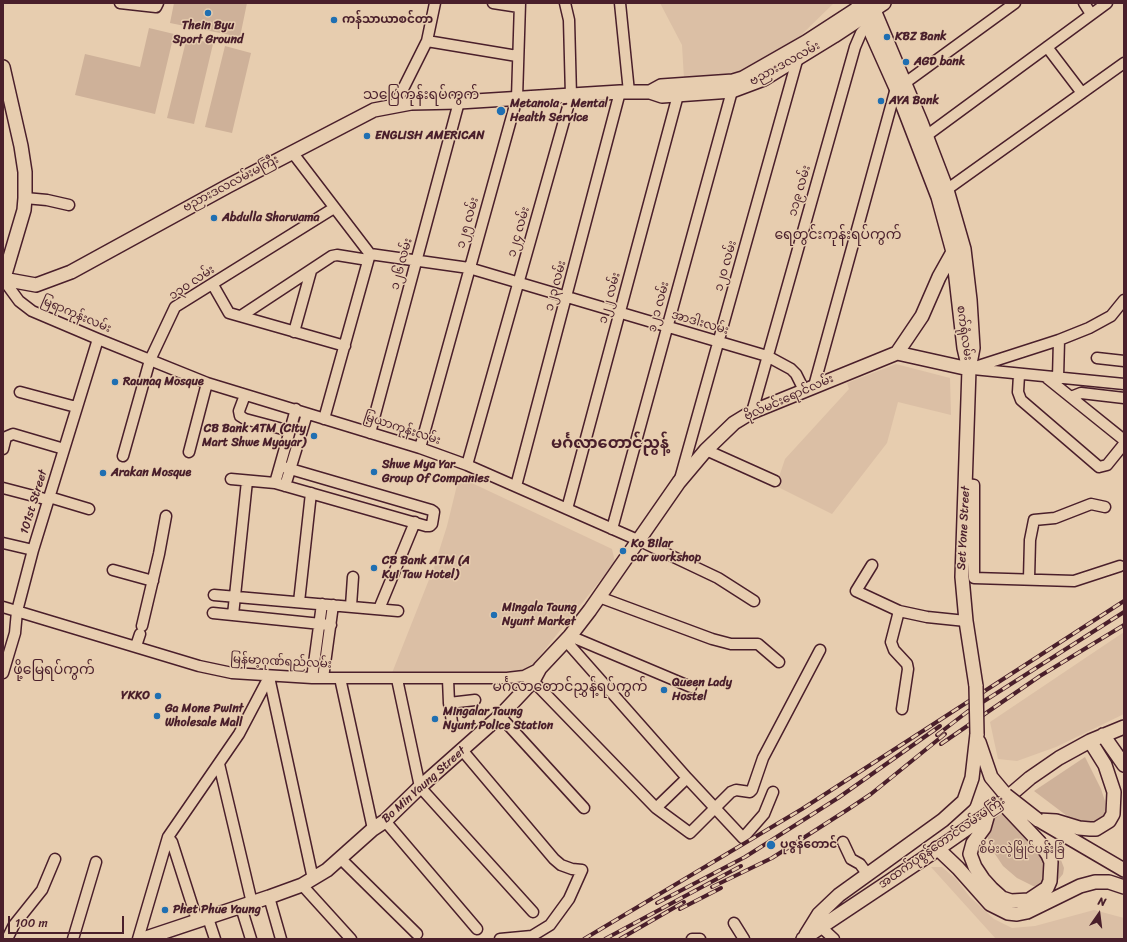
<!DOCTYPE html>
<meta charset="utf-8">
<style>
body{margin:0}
#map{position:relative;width:1127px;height:942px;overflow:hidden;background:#e7cdaf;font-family:Sriracha,sans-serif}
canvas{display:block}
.frame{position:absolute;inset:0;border:4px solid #4a1f2b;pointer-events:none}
.north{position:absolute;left:1079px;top:894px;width:40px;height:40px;-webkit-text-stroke:3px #e7cdaf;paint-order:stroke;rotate:14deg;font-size:11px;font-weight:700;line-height:16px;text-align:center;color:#4a1f2b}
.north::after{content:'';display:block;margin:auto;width:14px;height:18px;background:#4a1f2b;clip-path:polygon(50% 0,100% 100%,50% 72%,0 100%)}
.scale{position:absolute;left:8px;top:916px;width:116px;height:18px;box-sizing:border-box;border:2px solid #4a1f2b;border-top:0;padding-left:5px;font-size:12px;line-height:14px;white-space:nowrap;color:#4a1f2b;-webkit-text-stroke:3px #e7cdaf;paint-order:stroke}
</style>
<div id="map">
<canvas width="1127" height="942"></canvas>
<div class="frame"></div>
<div class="north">N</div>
<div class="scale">100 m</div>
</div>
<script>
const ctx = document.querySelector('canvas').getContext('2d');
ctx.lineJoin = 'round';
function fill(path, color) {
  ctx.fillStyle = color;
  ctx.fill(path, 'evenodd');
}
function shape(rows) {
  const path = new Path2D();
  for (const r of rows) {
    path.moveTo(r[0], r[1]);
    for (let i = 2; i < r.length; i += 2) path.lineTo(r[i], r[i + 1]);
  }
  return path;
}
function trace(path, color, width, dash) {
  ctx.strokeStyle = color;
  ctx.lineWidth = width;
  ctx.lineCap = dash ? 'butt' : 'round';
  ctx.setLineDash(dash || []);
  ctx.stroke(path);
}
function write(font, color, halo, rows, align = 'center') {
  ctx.font = font + ' Sriracha,"Noto Sans Myanmar",sans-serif';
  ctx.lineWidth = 3;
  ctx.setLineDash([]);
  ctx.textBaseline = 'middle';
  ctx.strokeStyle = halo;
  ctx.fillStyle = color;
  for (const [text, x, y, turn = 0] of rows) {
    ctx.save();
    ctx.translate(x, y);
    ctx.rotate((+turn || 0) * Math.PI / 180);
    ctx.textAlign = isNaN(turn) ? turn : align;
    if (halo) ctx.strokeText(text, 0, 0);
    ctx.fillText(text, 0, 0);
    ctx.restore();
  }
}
fill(shape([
 [660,3,834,3,795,41,739,76,684,79,682,45],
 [896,364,950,378,951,415,898,402,887,443,832,514,776,486,785,459,849,389,847,383],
 [459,477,612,549,615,562,534,663,522,670,506,673,392,673,434,567,447,526],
 [1124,632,1124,714,1056,747,1017,761,998,759,990,722],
 [931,867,942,867,956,879,970,897,994,919,1012,928,1035,926,1094,910,1124,918,1124,939,996,939]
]), '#dbbfa5');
fill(shape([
 [174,3,247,3,240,37,170,23],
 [149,28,174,34,155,114,75,95,85,54,140,67],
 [187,37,213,44,194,124,167,118],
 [225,46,251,53,232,133,205,127],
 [1085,757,1101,789,1105,801,1106,812,1102,821,1093,827,1079,825,1034,791],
 [1012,801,1061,860,1064,868,1063,874,1055,884,1041,888,1033,886,1017,878,1003,866,991,848,983,824]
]), '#ceb199');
const minor = shape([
 [120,3,156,7,158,3],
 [493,3,519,7],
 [620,3,629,92],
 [1084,3,1091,14],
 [427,41,517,56],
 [1047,47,1082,93],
 [905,83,1015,3],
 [395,105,427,41,435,3],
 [926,136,1107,3],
 [292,152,370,254],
 [942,193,1124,63],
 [25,198,47,200,69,205],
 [370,254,469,268,767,356,791,369,796,374,804,390],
 [3,279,19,301,32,311,98,339,207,383,420,448,467,465,640,541,718,578,754,601],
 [213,285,229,313,345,346],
 [241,316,332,256,337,255,368,260],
 [294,332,311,271],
 [1097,358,1124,361],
 [969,369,1059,340,1089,328,1111,316,1124,300],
 [973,369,1124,384],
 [1019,375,1018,392,1021,400,1099,467,1107,465,1124,444],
 [1047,378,1124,440],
 [1058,378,1059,340],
 [814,386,896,88],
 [20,392,76,407],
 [245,395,239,411,240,416,245,419,290,431],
 [1071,397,1081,393,1124,398],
 [752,412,855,47,861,33,868,25],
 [324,419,370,254],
 [370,433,459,102],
 [420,448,517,98,520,3],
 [3,449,6,437,13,434,64,449],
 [706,450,775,481],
 [189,452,207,383],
 [123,456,150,360,175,307,334,208],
 [467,465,571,96,569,20,565,3],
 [231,479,275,483,426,526,430,526,432,524,434,512,431,510,280,466],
 [680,479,798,57],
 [275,483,296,409],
 [966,484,974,485,974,578,1074,581,1120,566],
 [285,486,307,414],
 [516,486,620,92],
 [3,488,49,500],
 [49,497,89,509],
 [567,509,678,95],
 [612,529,732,91],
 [3,543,33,550],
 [872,565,856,591,899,611,927,617,966,621],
 [113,570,153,581],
 [1029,579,1030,540,1034,520,1055,518,1091,504,1105,507],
 [214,595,398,611],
 [599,597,712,639,731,644,758,644,779,662],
 [299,602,311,493],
 [351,606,353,577],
 [3,607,199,666,232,673,312,678,507,678,524,676,540,668],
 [379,609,415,522],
 [899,611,891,642,894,650,907,664,908,669,902,709],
 [213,613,331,625],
 [233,615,247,481],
 [142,626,159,554,166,516],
 [570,636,691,687],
 [566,641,687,778,743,838,764,814,773,792],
 [136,646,140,634],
 [3,673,15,633,17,611,33,550,98,339],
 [269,677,313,879],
 [312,678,322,604],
 [323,678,333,605],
 [340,678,373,829],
 [397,679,420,787,533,912],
 [448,679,449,703,475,700],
 [533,681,656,808,690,833,731,792,736,790,750,792,752,790,763,758,820,650],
 [449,703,452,722],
 [500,716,584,808],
 [462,750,554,859,561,865,572,869,582,870,569,899,550,925,532,936,500,939],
 [219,764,252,903],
 [656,808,687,778],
 [385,821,477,929],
 [168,837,172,842,197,920],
 [843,842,851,859,860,864,868,875],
 [341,859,417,934],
 [302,885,351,939],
 [269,897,281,939],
 [241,907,251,939],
 [208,918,215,939],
 [734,923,744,939],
 [821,927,834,939],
 [7,939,14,925,42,890,55,859],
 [73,939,96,862],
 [138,939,168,837,239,734,269,677],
 [692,939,700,939]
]);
const major = shape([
 [858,3,896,88,938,197,953,252,964,348,968,365],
 [871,3,921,122,947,190,964,249,970,300,973,348,969,369,962,577,966,621,976,686],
 [3,67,21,146,25,172,25,198,24,210,3,281],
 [650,92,661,86,733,81,743,78,806,42,866,3],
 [3,279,36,285,71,272,228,186,374,110,411,103,459,102,620,92,650,92,662,96,732,91,764,79,834,36,884,3],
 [897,353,969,369],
 [1103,735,1124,765],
 [979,742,991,777,1006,795],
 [988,814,984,828,973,843,970,854,975,867,983,879,992,889,1002,898,1011,901,1029,900,1047,888,1050,881,1051,862,1048,855,1040,843],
 [1038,820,1056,821,1079,828,1090,829,1096,829,1109,821,1113,814,1114,792,1105,765,1090,741],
 [1042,822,1124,870],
 [937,848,958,868,990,904,1008,913,1017,914,1027,912,1080,886,1095,882,1109,882,1124,887],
 [806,935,819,914,839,895,943,820,964,801,972,778,977,734],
 [143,939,269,897,302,885,327,870,373,829,385,821,420,787,500,716,533,681,540,668,570,636,590,610,679,482,706,450,734,423,752,412,897,353,922,316,939,277,953,252,964,249],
 [803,939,929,855,988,814,1030,778,1059,758,1090,741,1124,727]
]);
trace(minor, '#4a1f2b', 13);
trace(major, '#4a1f2b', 16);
trace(minor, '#e7cdaf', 10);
trace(major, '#e7cdaf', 13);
const rail = shape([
 [937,735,967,712,1124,612],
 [941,744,1040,676,1124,625],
 [712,887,772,858,847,810,871,794,945,734],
 [657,903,745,857,838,798,940,726],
 [680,909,721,888],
 [584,939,802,809,1124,601],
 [605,939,741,866],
 [620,939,684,902]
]);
trace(rail, '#4a1f2b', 4);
trace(rail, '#e7cdaf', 2.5, [8]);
const majorBridge = shape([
 [976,686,977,734],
 [1006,795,1008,809,1040,843],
 [1006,795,1038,820]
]);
trace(majorBridge, '#4a1f2b', 16, []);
trace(majorBridge, '#e7cdaf', 13);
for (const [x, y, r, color] of [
 [208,13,4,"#1f6fb2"],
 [334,20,4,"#1f6fb2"],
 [887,37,4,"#1f6fb2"],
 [906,62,4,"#1f6fb2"],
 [881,101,4,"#1f6fb2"],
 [501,111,5,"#1f6fb2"],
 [367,136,4,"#1f6fb2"],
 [214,218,4,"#1f6fb2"],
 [115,382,4,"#1f6fb2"],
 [314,436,4,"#1f6fb2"],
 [374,472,4,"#1f6fb2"],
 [103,473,4,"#1f6fb2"],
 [623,551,4,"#1f6fb2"],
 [374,568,4,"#1f6fb2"],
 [494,615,4,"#1f6fb2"],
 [664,690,4,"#1f6fb2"],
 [158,696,4,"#1f6fb2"],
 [157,716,4,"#1f6fb2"],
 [435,719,4,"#1f6fb2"],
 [771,845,5,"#1f6fb2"],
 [165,910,4,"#1f6fb2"]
]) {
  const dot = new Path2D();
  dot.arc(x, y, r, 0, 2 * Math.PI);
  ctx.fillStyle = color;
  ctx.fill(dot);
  trace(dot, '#e7cdaf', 1.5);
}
write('bold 12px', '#4a1f2b', '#e7cdaf', [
 ["ကန်သာယာစင်တာ",342,20],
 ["Thein Byu",208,26,"center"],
 ["Sport Ground",208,40,"center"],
 ["KBZ Bank",895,37],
 ["AGD bank",914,62],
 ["AYA Bank",889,101],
 ["Metanoia - Mental",510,104],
 ["Health Service",510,118],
 ["ENGLISH AMERICAN",375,136],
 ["Abdulla Sharwama",222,218],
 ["Raunaq Mosque",123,382],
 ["CB Bank ATM (City",306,429,"right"],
 ["Mart Shwe Myayar)",306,443,"right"],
 ["Shwe Mya Yar",382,465],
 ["Group Of Companies",382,479],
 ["Arakan Mosque",111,473],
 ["Ko Bilar",631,544],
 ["car workshop",631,558],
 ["CB Bank ATM (A",382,561],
 ["Kyi Taw Hotel)",382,575],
 ["Mingala Taung",502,608],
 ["Nyunt Market",502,622],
 ["Queen Lady",672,683],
 ["Hostel",672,697],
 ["YKKO",150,696,"right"],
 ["Ga Mone Pwint",165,709],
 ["Wholesale Mall",165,723],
 ["Mingalar Taung",443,712],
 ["Nyunt Police Station",443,726],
 ["ပုဇွန်တောင်",780,845],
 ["Phet Phue Yaung",173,910]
], 'left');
write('12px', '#4a1f2b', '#e7cdaf', [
 ["ဗညားဒလလမ်း",785,64,-29],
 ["ဗညားဒလလမ်းမကြီး",231,184,-28],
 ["၁၁၉ လမ်း",800,191,-74],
 ["၁၂၅ လမ်း",468,223,-74],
 ["၁၂၄ လမ်း",519,232,-74],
 ["၁၂၆ လမ်း",402,264,-75],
 ["၁၂၀ လမ်း",726,266,-74],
 ["၁၃၀ လမ်း",192,283,-34],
 ["၁၂၃ လမ်း",556,286,-75],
 ["၁၂၂ လမ်း",610,298,-75],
 ["၁၂၁ လမ်း",659,307,-75],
 ["မြရာကုန်းလမ်း",76,315,23],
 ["အာဒါးလမ်း",700,323,16],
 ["စက်ရုံလမ်း",964,333,82],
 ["ဗိုလ်မင်းရောင်လမ်း",789,398,-24],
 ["မြယာကုန်းလမ်း",402,429,18],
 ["101st Street",34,502,-73],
 ["Set Yone Street",964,528,-87],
 ["မြန်မာ့ဂုဏ်ရည်လမ်း",281,662,3],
 ["Bo Min Yaung Street",424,785,-42],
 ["အထက်ပုစွန်တောင်လမ်းမကြီး",942,843,-35]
]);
write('12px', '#5e353c', '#e7cdaf', [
 ["စိမ်းလဲ့မြိုင်ပန်းခြံ",1022,850]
]);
write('14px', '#4a1f2b', '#e7cdaf', [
 ["သပြေကုန်းရပ်ကွက်",421,95],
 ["ရေတွင်းကုန်းရပ်ကွက်",838,235],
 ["ဖို့မြေရပ်ကွက်",54,670],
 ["မင်္ဂလာတောင်ညွှန့်ရပ်ကွက်",570,687]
]);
write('bold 16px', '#4a1f2b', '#e7cdaf', [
 ["မင်္ဂလာ‌တောင်ညွန့်",610,444]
]);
</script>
